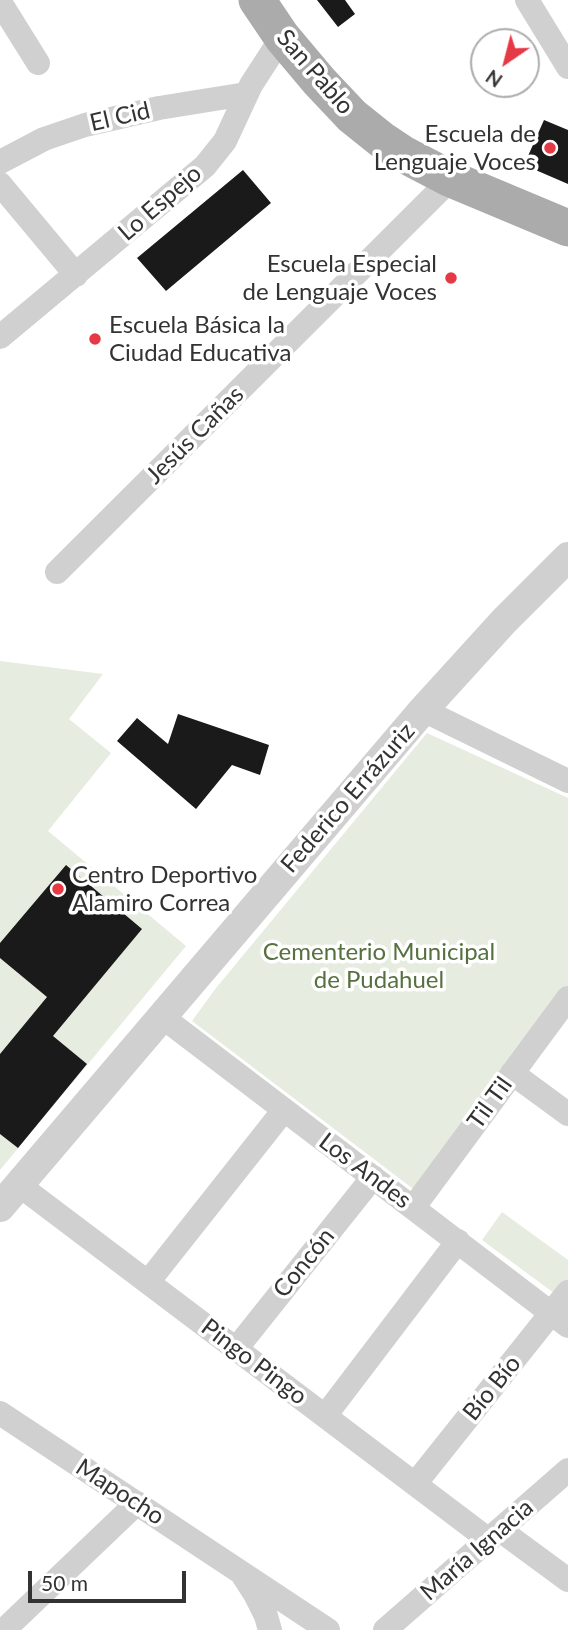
<!DOCTYPE html>
<meta charset="utf-8">
<style>
body{margin:0}
#map{position:relative;width:568px;height:1630px;overflow:hidden;background:#fff;font-family:Lato,sans-serif}
canvas{display:block}
.north{position:absolute;left:470px;top:28px;width:70px;height:70px;box-sizing:border-box;background:#fff;border:2px solid #adadad;border-radius:50%;rotate:215deg;font-size:19px;font-weight:700;line-height:28px;text-align:center;color:#333}
.north::after{content:'';display:block;margin:auto;width:24px;height:32px;background:#e63946;clip-path:polygon(50% 0,100% 100%,50% 72%,0 100%)}
.scale{position:absolute;left:28px;top:1571px;width:158px;height:32px;box-sizing:border-box;border:4px solid #333;border-top:0;padding-left:9px;font-size:21px;line-height:24px;white-space:nowrap;color:#333;-webkit-text-stroke:5px #fff;paint-order:stroke}
</style>
<div id="map">
<canvas width="568" height="1630"></canvas>
<div class="north">N</div>
<div class="scale">50 m</div>
</div>
<script>
const ctx = document.querySelector('canvas').getContext('2d');
ctx.lineJoin = 'round';
function fill(path, color) {
  ctx.fillStyle = color;
  ctx.fill(path, 'evenodd');
}
function shape(rows) {
  const path = new Path2D();
  for (const r of rows) {
    path.moveTo(r[0], r[1]);
    for (let i = 2; i < r.length; i += 2) path.lineTo(r[i], r[i + 1]);
  }
  return path;
}
function trace(path, color, width, dash) {
  ctx.strokeStyle = color;
  ctx.lineWidth = width;
  ctx.lineCap = dash ? 'butt' : 'round';
  ctx.setLineDash(dash || []);
  ctx.stroke(path);
}
function write(font, color, halo, rows, align = 'center') {
  ctx.font = font + ' Lato,sans-serif';
  ctx.lineWidth = 7;
  ctx.setLineDash([]);
  ctx.textBaseline = 'middle';
  ctx.strokeStyle = halo;
  ctx.fillStyle = color;
  for (const [text, x, y, turn = 0] of rows) {
    ctx.save();
    ctx.translate(x, y);
    ctx.rotate((+turn || 0) * Math.PI / 180);
    ctx.textAlign = isNaN(turn) ? turn : align;
    if (halo) ctx.strokeText(text, 0, 0);
    ctx.fillText(text, 0, 0);
    ctx.restore();
  }
}
fill(shape([
 [0,661,103,674,69,719,111,753,48,831,186,946,0,1170],
 [427,733,568,798,568,986,416,1191,192,1021,216,988],
 [502,1212,568,1260,568,1282,558,1296,482,1240]
]), '#e6ecdf');
fill(shape([
 [317,0,345,0,355,14,338,27],
 [544,120,568,130,568,184,524,165],
 [243,170,271,203,166,291,137,258],
 [178,714,269,745,260,775,232,765,196,809,117,741,137,718,168,744],
 [66,865,142,929,53,1036,87,1064,18,1148,0,1134,0,1054,47,997,0,958,0,943]
]), '#1a1a1a');
trace(shape([
 [527,0,568,67],
 [0,2,38,63],
 [0,162,44,139,85,125,159,108,246,94],
 [0,184,76,275],
 [0,337,205,166,225,141,251,85,282,37],
 [57,572,451,179],
 [423,710,568,781],
 [161,1016,568,1326],
 [512,1073,568,1114],
 [19,1185,489,1540],
 [413,1208,568,998],
 [148,1282,284,1110],
 [236,1349,373,1177],
 [0,1413,328,1630],
 [325,1416,458,1241],
 [415,1484,568,1292],
 [500,1530,568,1580],
 [244,1577,255,1594,266,1616,270,1630],
 [4,1630,137,1503],
 [385,1630,568,1470]
]), '#d0d0d0', 24);
trace(shape([
 [0,1207,423,710,504,621,568,557]
]), '#d0d0d0', 30);
trace(shape([
 [257,0,282,37,319,81,352,116,382,140,403,154,451,179,568,228]
]), '#ababab', 37);
for (const [x, y, r, color] of [
 [550,148,7,"#e63946"],
 [451,278,7,"#e63946"],
 [95,339,7,"#e63946"],
 [58,889,7,"#e63946"]
]) {
  const dot = new Path2D();
  dot.arc(x, y, r, 0, 2 * Math.PI);
  ctx.fillStyle = color;
  ctx.fill(dot);
  trace(dot, '#fff', 2.5);
}
write('24px', '#333', '#fff', [
 ["San Pablo",315,72,49],
 ["El Cid",120,117,-13],
 ["Lo Espejo",160,203,-41],
 ["Jesús Cañas",195,435,-45],
 ["Federico Errázuriz",348,798,-49],
 ["Til Til",490,1103,-54],
 ["Los Andes",365,1171,37],
 ["Concón",304,1263,-51],
 ["Pingo Pingo",254,1362,37],
 ["Bío Bío",492,1388,-51],
 ["Mapocho",120,1492,33],
 ["María Ignacia",477,1550,-41]
]);
write('24px', '#333', '#fff', [
 ["Escuela de",536,134],
 ["Lenguaje Voces",536,162],
 ["Escuela Especial",437,264],
 ["de Lenguaje Voces",437,292],
 ["Escuela Básica la",109,325,"left"],
 ["Ciudad Educativa",109,353,"left"],
 ["Centro Deportivo",72,875,"left"],
 ["Alamiro Correa",72,903,"left"]
], 'right');
write('24px', '#56703f', '#fff', [
 ["Cementerio Municipal",379,952],
 ["de Pudahuel",379,980]
]);
</script>
